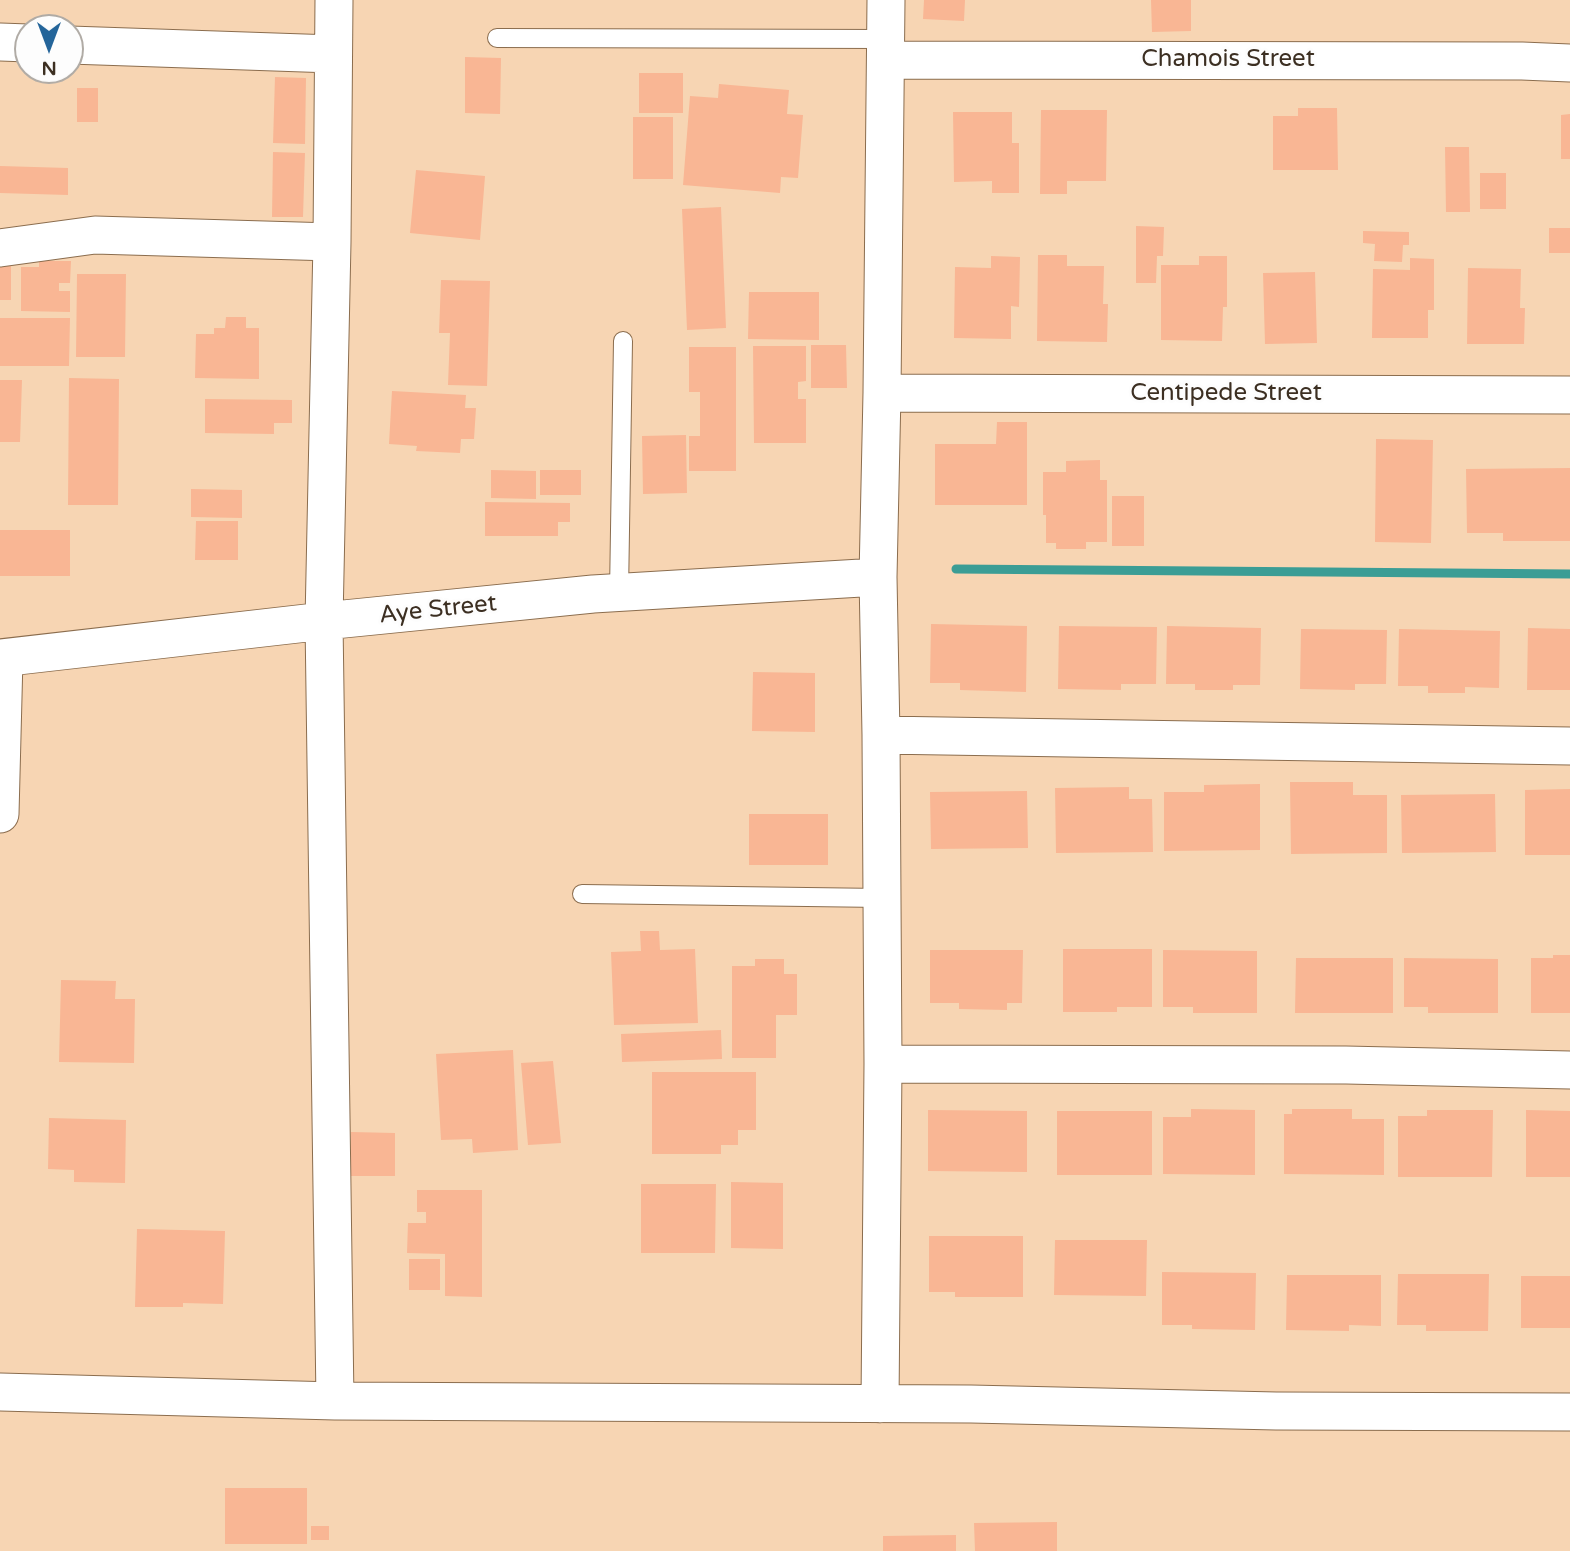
<!DOCTYPE html>
<style>
body{margin:0}
#map{position:relative;width:1570px;height:1551px;overflow:hidden;background:#f7d5b3;font-family:"Varela Round",sans-serif}
canvas{display:block}
.north{position:absolute;left:14px;top:14px;width:70px;height:70px;box-sizing:border-box;background:#fdfdfd;border:2px solid #b0aba5;border-radius:50%;rotate:180deg;font-size:19px;font-weight:700;line-height:28px;text-align:center;color:#3c2f22}
.north::after{content:'';display:block;margin:auto;width:24px;height:32px;background:#24659a;clip-path:polygon(50% 0,100% 100%,50% 72%,0 100%)}
</style>
<div id="map">
<canvas width="1570" height="1551"></canvas>
<div class="north">N</div>
</div>
<script>
const ctx = document.querySelector('canvas').getContext('2d');
ctx.lineJoin = 'round';
function shape(rows) {
  const path = new Path2D();
  for (const r of rows) {
    path.moveTo(r[0], r[1]);
    for (let i = 2; i < r.length; i += 2) path.lineTo(r[i], r[i + 1]);
  }
  return path;
}
function trace(path, color, width, dash) {
  ctx.strokeStyle = color;
  ctx.lineWidth = width;
  ctx.lineCap = dash ? 'butt' : 'round';
  ctx.setLineDash(dash || []);
  ctx.stroke(path);
}
function fill(path, color) {
  ctx.fillStyle = color;
  ctx.fill(path, 'evenodd');
}
function write(font, color, halo, rows, align = 'center') {
  ctx.font = font + ' "Varela Round",sans-serif';
  ctx.lineWidth = 6;
  ctx.setLineDash([]);
  ctx.textBaseline = 'middle';
  ctx.strokeStyle = halo;
  ctx.fillStyle = color;
  for (const [text, x, y, turn = 0] of rows) {
    ctx.save();
    ctx.translate(x, y);
    ctx.rotate((+turn || 0) * Math.PI / 180);
    ctx.textAlign = isNaN(turn) ? turn : align;
    if (halo) ctx.strokeText(text, 0, 0);
    ctx.fillText(text, 0, 0);
    ctx.restore();
  }
}
trace(shape([
 [956,569,1570,574]
]), '#3b9d95', 9);
fill(shape([
 [924,0,965,0,964,21,923,19],
 [1151,0,1191,0,1191,31,1152,32],
 [465,57,501,58,500,114,465,113],
 [639,73,683,73,683,113,639,113],
 [275,77,306,78,305,144,273,143],
 [719,84,789,90,787,114,803,115,798,178,781,177,780,193,683,185,690,96,718,98],
 [77,88,98,88,98,122,77,122],
 [1298,108,1337,108,1338,170,1273,170,1273,116,1298,116],
 [1041,110,1107,110,1106,181,1067,181,1067,194,1040,194],
 [953,112,1012,112,1012,143,1019,143,1019,193,992,193,992,181,954,182],
 [1570,114,1570,159,1561,159,1561,115],
 [633,117,673,117,673,179,633,179],
 [1445,147,1469,147,1470,212,1446,212],
 [273,152,305,153,303,217,272,217],
 [0,166,68,168,68,195,0,193],
 [416,170,485,176,480,240,410,233],
 [1480,173,1506,173,1506,209,1480,209],
 [721,207,726,328,687,330,682,209],
 [1136,226,1164,227,1163,256,1157,256,1156,283,1136,283],
 [1549,228,1570,228,1570,253,1549,253],
 [1363,231,1409,232,1409,245,1403,245,1402,262,1374,261,1375,244,1363,243],
 [1038,255,1067,255,1067,266,1104,266,1103,304,1108,304,1107,342,1037,341],
 [991,256,1020,257,1019,307,1011,306,1011,339,954,338,955,267,991,268],
 [1199,256,1227,256,1227,307,1223,307,1222,341,1161,340,1161,265,1199,265],
 [1410,258,1434,259,1434,310,1428,310,1428,338,1372,338,1373,269,1410,270],
 [39,261,71,261,70,283,59,283,59,291,70,291,70,312,21,311,21,267,39,267],
 [0,263,11,263,11,300,0,300],
 [1468,268,1521,269,1520,308,1525,308,1524,344,1467,344],
 [1315,272,1317,343,1265,344,1263,273],
 [77,274,126,274,125,357,76,357],
 [441,280,490,281,487,386,448,385,450,333,439,333],
 [749,292,819,292,819,340,748,339],
 [226,317,246,317,246,328,259,328,259,379,195,378,196,334,214,334,214,328,225,328],
 [0,318,70,318,69,366,0,366],
 [811,345,846,345,847,388,811,388],
 [753,346,806,346,806,381,798,382,798,399,806,399,806,443,754,443],
 [689,347,736,347,736,471,689,471,689,436,700,436,700,392,689,392],
 [69,378,119,379,118,505,68,505],
 [0,380,22,380,20,442,0,442],
 [392,391,466,395,465,408,476,408,474,439,461,439,460,453,416,451,417,446,389,444],
 [205,399,292,400,292,423,274,423,274,434,205,433],
 [997,422,1027,422,1027,505,935,505,935,444,996,444],
 [686,435,687,493,643,494,642,436],
 [1376,439,1433,440,1431,543,1375,542],
 [1100,460,1100,480,1107,480,1107,542,1086,542,1086,549,1056,549,1056,543,1046,543,1046,515,1043,515,1043,472,1066,472,1066,461],
 [1570,468,1570,541,1503,541,1503,533,1467,533,1466,469],
 [491,470,536,471,536,499,491,498],
 [540,470,581,470,581,495,540,495],
 [191,489,242,490,242,518,191,517],
 [1112,496,1144,496,1144,546,1112,546],
 [485,502,570,503,570,522,558,522,558,536,485,536],
 [196,521,238,521,238,560,195,560],
 [0,530,70,530,70,576,0,576],
 [931,624,1027,626,1026,692,960,690,960,683,930,683],
 [1059,626,1157,627,1156,684,1121,684,1121,690,1058,689],
 [1167,626,1261,628,1260,685,1233,685,1233,690,1195,690,1195,684,1166,684],
 [1528,628,1570,629,1570,690,1527,690],
 [1301,629,1387,630,1386,684,1355,684,1355,690,1300,689],
 [1399,629,1500,631,1499,688,1465,687,1465,693,1428,693,1428,686,1398,686],
 [753,672,815,673,815,732,752,731],
 [1290,782,1353,782,1353,795,1387,795,1387,853,1291,854],
 [1260,784,1260,850,1164,851,1164,792,1204,792,1204,785],
 [1129,787,1129,799,1152,799,1153,852,1056,853,1055,788],
 [1570,789,1570,855,1525,855,1525,790],
 [1027,791,1028,848,931,849,930,792],
 [1495,794,1496,852,1402,853,1401,795],
 [749,814,828,814,828,865,749,865],
 [640,931,659,931,660,950,695,949,698,1023,614,1025,611,952,641,951],
 [1063,949,1152,949,1152,1007,1117,1007,1117,1012,1063,1012],
 [930,950,1023,950,1022,1003,1007,1003,1007,1010,959,1009,959,1003,930,1003],
 [1163,950,1257,951,1257,1013,1193,1013,1193,1007,1163,1007],
 [1553,955,1570,955,1570,1013,1531,1013,1531,958,1553,958],
 [1296,958,1393,958,1393,1013,1295,1013],
 [1404,958,1498,959,1498,1013,1428,1013,1428,1007,1404,1007],
 [755,959,784,959,784,974,797,974,797,1015,776,1015,776,1058,732,1058,732,966,755,966],
 [61,980,116,981,115,999,135,999,134,1063,59,1062],
 [721,1030,722,1059,622,1062,621,1034],
 [513,1050,518,1150,473,1153,472,1139,441,1140,436,1054],
 [553,1061,561,1143,528,1145,521,1063],
 [652,1072,756,1072,756,1130,738,1130,738,1145,721,1145,721,1154,652,1154],
 [1191,1109,1255,1110,1255,1175,1163,1174,1163,1117,1191,1117],
 [1292,1109,1352,1109,1352,1119,1384,1119,1384,1175,1284,1174,1284,1114,1292,1114],
 [928,1110,1027,1111,1027,1172,928,1171],
 [1427,1110,1493,1110,1492,1177,1398,1177,1398,1116,1427,1116],
 [1526,1110,1570,1111,1570,1177,1526,1177],
 [1057,1111,1152,1111,1152,1175,1057,1175],
 [49,1118,126,1120,125,1183,74,1182,74,1170,48,1169],
 [351,1132,395,1133,395,1176,351,1176],
 [731,1182,783,1183,783,1249,731,1248],
 [641,1184,716,1184,715,1253,641,1253],
 [417,1190,482,1190,482,1297,445,1296,445,1254,407,1253,408,1223,426,1223,426,1212,417,1212],
 [137,1229,225,1231,223,1304,183,1303,183,1307,135,1307],
 [929,1236,1023,1236,1023,1297,955,1297,955,1292,929,1292],
 [1055,1240,1147,1240,1146,1296,1054,1295],
 [409,1259,440,1259,440,1290,409,1290],
 [1162,1272,1256,1273,1255,1330,1192,1329,1192,1325,1162,1325],
 [1398,1274,1489,1274,1488,1331,1426,1331,1426,1325,1397,1325],
 [1287,1275,1381,1275,1381,1326,1349,1325,1349,1331,1286,1330],
 [1521,1276,1570,1276,1570,1328,1521,1328],
 [225,1488,307,1488,307,1544,225,1544],
 [1057,1522,1057,1551,975,1551,974,1523],
 [311,1526,329,1526,329,1540,311,1540],
 [956,1535,956,1551,883,1551,883,1536]
]), '#f9b694');
const lane = shape([
 [497,38,886,39],
 [619,593,623,341],
 [582,894,882,898]
]);
const street = shape([
 [334,0,332,242,324,621,335,1401],
 [0,42,28,43],
 [70,45,333,54],
 [886,60,1522,61,1570,63],
 [0,248,95,235,332,242],
 [882,393,1570,395],
 [0,658,324,621,593,594,878,577],
 [881,735,1570,746],
 [0,814,4,658],
 [883,1064,1346,1065,1570,1070],
 [0,1392,335,1401,971,1404,1276,1411,1570,1412],
 [880,1404,883,1064,881,735,878,577,882,393,886,0]
]);
trace(lane, '#8b6d4e', 20);
trace(street, '#8b6d4e', 39);
trace(lane, '#fff', 18);
trace(street, '#fff', 37);
write('24px', '#3c2f22', '#fdfdfd', [
 ["Chamois Street",1228,60],
 ["Centipede Street",1226,394],
 ["Aye Street",438,610,-6]
]);
</script>
